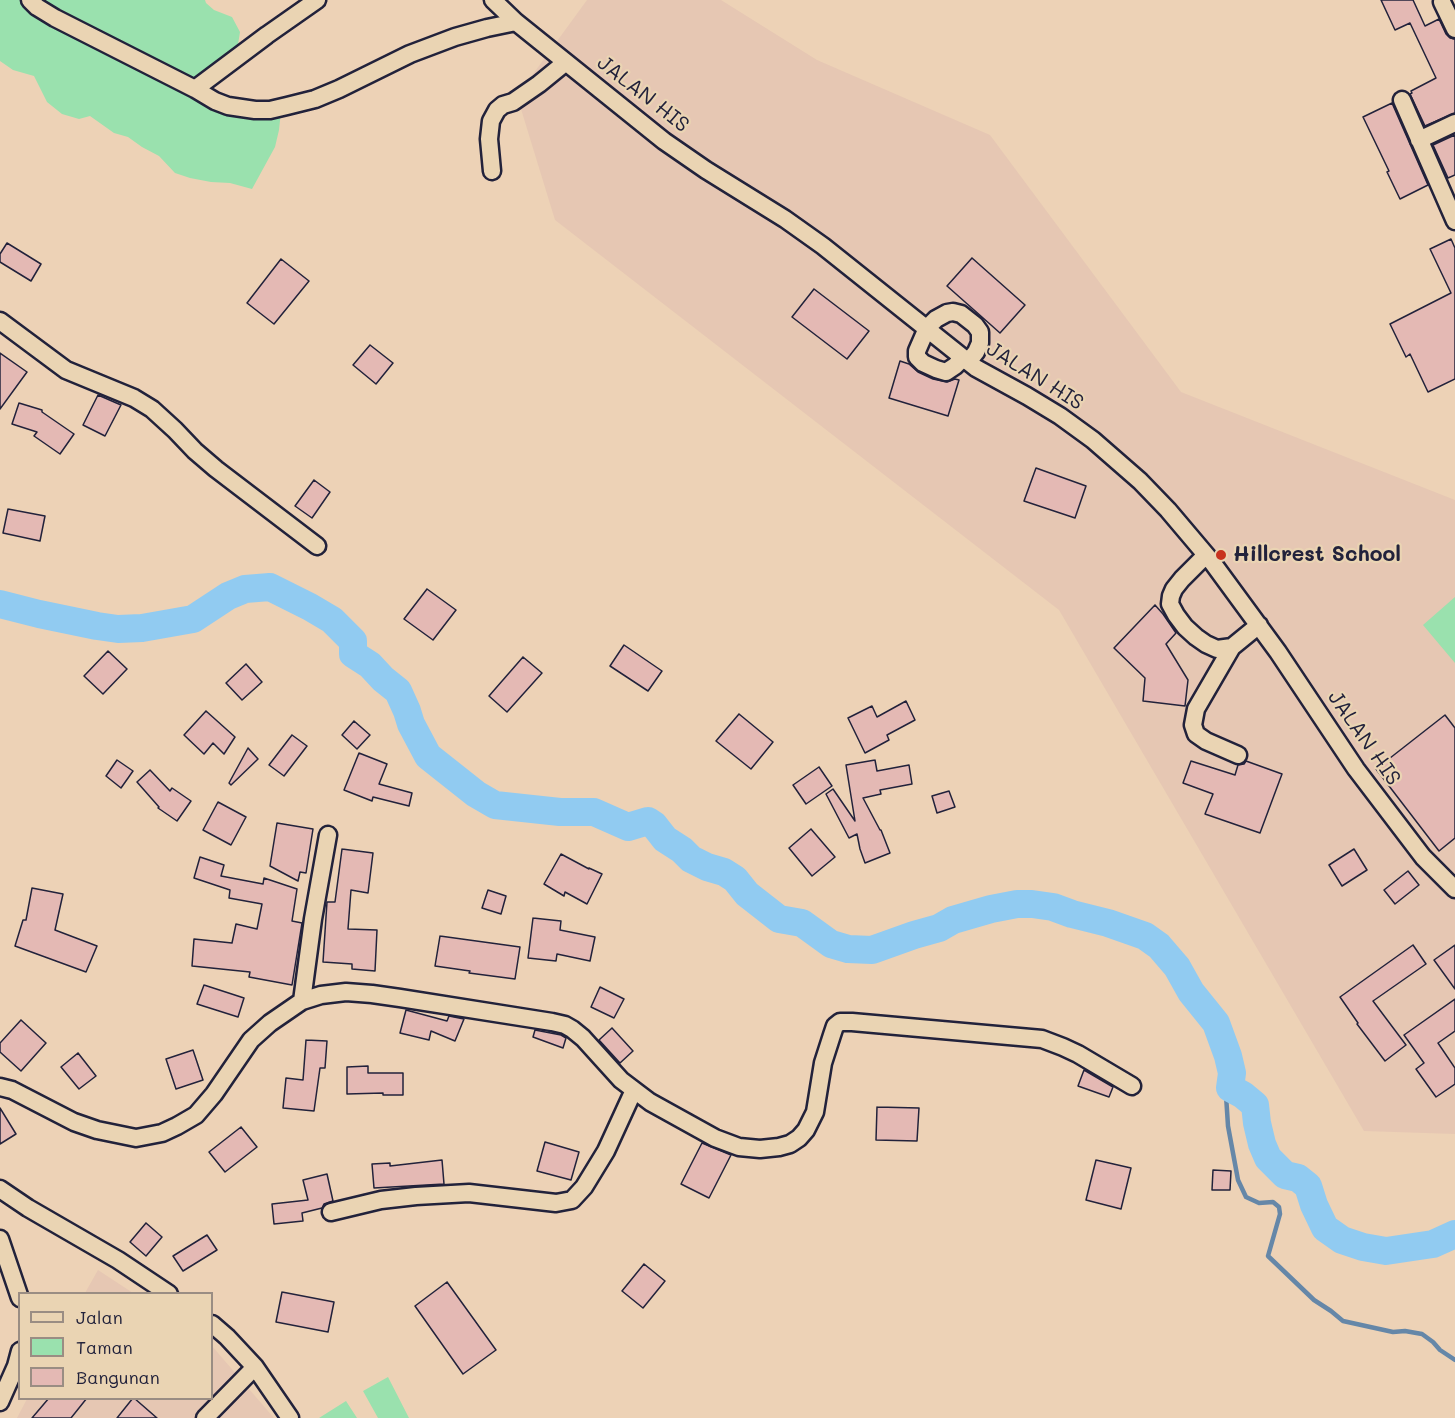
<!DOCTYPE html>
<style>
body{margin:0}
#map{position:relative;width:1455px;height:1418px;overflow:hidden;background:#edd2b6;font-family:Mali,sans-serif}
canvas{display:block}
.legend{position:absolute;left:18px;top:1292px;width:195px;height:108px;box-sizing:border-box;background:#ead4b3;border:2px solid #9a8d83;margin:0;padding:8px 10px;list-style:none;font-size:18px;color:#22223b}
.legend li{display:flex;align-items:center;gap:12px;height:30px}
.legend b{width:30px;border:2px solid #9a8d83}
</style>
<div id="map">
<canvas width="1455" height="1418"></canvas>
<ul class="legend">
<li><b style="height:8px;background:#ead4b3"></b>Jalan</li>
<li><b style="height:16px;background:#9ae1ae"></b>Taman</li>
<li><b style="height:16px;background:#e4b9b4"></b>Bangunan</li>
</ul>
</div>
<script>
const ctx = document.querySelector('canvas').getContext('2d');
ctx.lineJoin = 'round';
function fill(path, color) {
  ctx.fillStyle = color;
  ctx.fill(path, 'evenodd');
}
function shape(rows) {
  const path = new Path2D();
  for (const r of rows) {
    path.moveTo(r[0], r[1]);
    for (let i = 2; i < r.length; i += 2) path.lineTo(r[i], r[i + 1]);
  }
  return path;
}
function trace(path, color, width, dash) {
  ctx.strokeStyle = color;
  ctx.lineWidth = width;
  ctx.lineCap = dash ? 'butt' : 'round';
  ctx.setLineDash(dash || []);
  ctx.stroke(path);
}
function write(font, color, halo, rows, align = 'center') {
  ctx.font = font + ' Mali,sans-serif';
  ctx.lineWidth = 4.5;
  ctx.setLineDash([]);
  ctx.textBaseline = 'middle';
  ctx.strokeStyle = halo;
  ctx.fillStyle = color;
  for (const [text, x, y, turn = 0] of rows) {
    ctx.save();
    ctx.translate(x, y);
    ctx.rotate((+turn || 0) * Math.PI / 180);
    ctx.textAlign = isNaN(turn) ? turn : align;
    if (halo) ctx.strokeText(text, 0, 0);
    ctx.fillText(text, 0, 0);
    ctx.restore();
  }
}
fill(shape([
 [587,0,721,0,817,60,990,135,1181,392,1455,500,1455,1134,1364,1131,1059,610,555,220,517,96],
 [98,1270,133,1293,85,1293],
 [212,1346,274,1418,17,1418,27,1399,212,1398]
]), '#e6c7b3');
fill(shape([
 [0,0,205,0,206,3,214,10,232,17,240,32,236,57,205,90,250,105,282,102,279,130,275,147,252,189,230,183,211,182,190,178,175,173,159,156,142,147,128,137,114,133,90,116,79,119,62,114,47,102,34,76,13,70,0,61],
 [1455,597,1455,663,1423,625],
 [388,1377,409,1418,378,1418,363,1391],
 [346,1401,357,1418,319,1418]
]), '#9ae1ae');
trace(shape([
 [1230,1088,1226,1095,1228,1126,1238,1180,1246,1197,1259,1203,1273,1202,1279,1207,1280,1214,1268,1256,1314,1300,1331,1311,1343,1321,1393,1332,1405,1331,1422,1334,1433,1342,1440,1350,1455,1360]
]), '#6587a8', 4.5);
trace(shape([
 [0,604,39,614,97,626,118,629,142,628,193,619,228,596,245,589,270,587,310,607,332,620,353,641,353,654,370,665,383,679,398,691,407,711,411,724,428,756,476,794,495,805,560,812,594,812,628,827,648,821,654,825,665,839,682,850,691,859,707,867,724,872,735,879,747,894,779,919,802,923,831,944,848,949,872,950,914,935,939,928,953,920,991,909,1017,904,1032,904,1053,907,1072,914,1108,923,1145,936,1159,946,1177,967,1191,992,1216,1023,1228,1056,1232,1073,1230,1088,1243,1095,1255,1105,1257,1123,1262,1144,1268,1158,1285,1175,1298,1178,1308,1186,1314,1205,1325,1228,1342,1240,1363,1247,1386,1251,1433,1244,1455,1234]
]), '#91cbf1', 28);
const building = shape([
 [1381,0,1413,0,1425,26,1439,19,1446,34,1450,38,1455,39,1455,113,1425,126,1410,94,1412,93,1411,91,1436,78,1410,23,1395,30,1381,0],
 [1392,103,1428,185,1400,199,1387,172,1389,171,1363,117,1392,103],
 [1455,135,1455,175,1448,178,1433,145,1455,135],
 [1451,239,1455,248,1455,379,1428,392,1410,354,1406,357,1390,324,1451,293,1430,249,1451,239],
 [7,243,41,264,31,281,0,262,0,254,7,243],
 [972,258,1025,305,1000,333,947,286,972,258],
 [281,259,309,281,274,324,247,303,281,259],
 [814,289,869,331,847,359,792,317,814,289],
 [370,345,393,363,376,384,353,365,370,345],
 [0,353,27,372,0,409,0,353],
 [900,361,909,364,918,372,933,379,947,382,955,379,959,380,948,416,889,398,900,361],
 [98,395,121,405,105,436,83,425,98,395],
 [19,403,42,410,42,412,74,434,60,454,34,436,37,432,12,424,19,403],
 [1036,468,1086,486,1075,518,1024,501,1036,468],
 [314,480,330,492,312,518,295,506,314,480],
 [8,509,45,516,40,541,3,533,8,509],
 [427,589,456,610,433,640,404,619,427,589],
 [1155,605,1163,614,1176,633,1166,644,1188,680,1185,706,1143,701,1145,678,1114,648,1155,605],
 [624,645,662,671,648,691,610,666,624,645],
 [108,651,127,669,103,694,84,676,108,651],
 [523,657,542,673,507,712,489,696,523,657],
 [246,664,262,682,242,700,226,683,246,664],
 [906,701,915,720,887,735,889,740,865,753,848,718,872,706,877,717,906,701],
 [206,711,235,737,224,754,213,743,204,754,184,735,206,711],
 [739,714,773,742,751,769,716,741,739,714],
 [1445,715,1455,728,1455,838,1439,851,1376,769,1445,715],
 [354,721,370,735,357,749,342,735,354,721],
 [292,735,307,746,284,776,269,765,292,735],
 [248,748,258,759,231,785,229,783,248,748],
 [359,753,387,764,379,784,412,793,409,806,373,797,372,801,344,790,359,753],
 [117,760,133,771,121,788,106,776,117,760],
 [875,760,877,771,909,765,912,784,880,790,881,794,863,798,880,830,881,830,890,853,865,863,860,849,857,834,849,838,826,794,833,789,855,821,846,765,875,760],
 [1191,761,1235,775,1238,765,1244,764,1246,761,1282,774,1260,833,1205,814,1213,794,1183,783,1191,761],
 [819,767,832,786,806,804,793,785,819,767],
 [150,770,170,791,172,788,191,801,177,821,158,808,159,807,137,782,150,770],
 [949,791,955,807,937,813,932,796,949,791],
 [218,802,246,817,231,845,203,830,218,802],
 [277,823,313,829,306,873,300,872,298,881,270,866,277,823],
 [811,829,835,857,812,876,789,848,811,829],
 [342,849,373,853,368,893,351,890,348,929,377,930,375,971,352,969,352,964,323,962,327,902,335,902,342,849],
 [1354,849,1367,870,1342,886,1329,865,1354,849],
 [561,854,589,869,589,868,602,874,587,904,565,892,564,896,544,884,561,854],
 [200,857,224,865,221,876,263,884,264,878,297,889,292,921,302,923,292,985,249,977,250,972,192,966,194,939,232,943,236,924,257,929,262,904,229,898,230,890,194,878,200,857],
 [1408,871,1419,885,1395,904,1384,890,1408,871],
 [32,888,63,894,55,930,97,946,86,972,15,946,23,920,26,920,32,888],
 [488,890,506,896,501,914,482,908,488,890],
 [533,918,561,921,560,930,595,937,590,961,557,954,556,961,528,958,533,918],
 [440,936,520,947,515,979,469,973,470,971,435,966,440,936],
 [1413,945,1426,964,1373,1001,1406,1045,1385,1061,1357,1024,1358,1023,1340,997,1413,945],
 [1455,945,1455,989,1434,960,1455,945],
 [204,985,244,998,238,1017,197,1004,204,985],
 [600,987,624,999,614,1018,591,1007,600,987],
 [1455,999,1455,1031,1438,1043,1455,1068,1455,1084,1436,1097,1416,1069,1424,1063,1404,1035,1455,999],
 [406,1010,447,1021,449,1016,464,1019,455,1041,431,1031,429,1040,400,1033,406,1010],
 [21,1020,46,1043,21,1071,0,1052,0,1043,21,1020],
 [612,1028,633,1051,620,1063,599,1040,612,1028],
 [535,1030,561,1035,566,1038,563,1048,533,1037,535,1030],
 [306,1040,327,1041,325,1068,320,1068,314,1111,283,1108,286,1078,303,1080,306,1040],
 [193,1050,203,1080,176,1089,166,1059,193,1050],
 [78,1053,96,1076,79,1089,61,1067,78,1053],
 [368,1066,368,1073,403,1073,403,1095,383,1095,383,1093,347,1094,347,1067,368,1066],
 [1084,1070,1113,1087,1109,1097,1078,1086,1084,1070],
 [877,1107,919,1108,917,1141,876,1140,877,1107],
 [0,1108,16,1134,0,1144,0,1108],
 [241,1127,257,1147,225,1172,209,1152,241,1127],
 [545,1142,579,1152,571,1180,537,1171,545,1142],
 [702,1143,731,1155,709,1198,681,1184,702,1143],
 [442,1160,444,1184,374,1188,372,1164,390,1163,390,1166,442,1160],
 [1096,1160,1131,1168,1121,1209,1086,1200,1096,1160],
 [1213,1170,1231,1171,1230,1190,1212,1190,1213,1170],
 [327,1174,333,1201,324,1204,322,1208,302,1213,303,1221,274,1224,272,1204,308,1200,303,1180,327,1174],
 [146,1223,162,1237,146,1256,130,1242,146,1223],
 [207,1235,217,1250,183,1271,173,1256,207,1235],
 [644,1264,665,1281,643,1308,622,1291,644,1264],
 [447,1282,496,1350,463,1374,415,1306,447,1282],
 [282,1292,334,1302,328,1332,276,1322,282,1292],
 [49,1398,87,1398,71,1418,32,1418,49,1398],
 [133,1398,134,1398,157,1418,117,1418,133,1398]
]);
fill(building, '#e4b9b4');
trace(building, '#22223b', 1.5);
const minor = shape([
 [30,0,37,7,55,18,195,89,267,35,317,0],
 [493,0,516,22,664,141,706,170,785,219,823,246,976,368,1027,396,1060,416,1093,440,1140,481,1168,510,1212,562,1278,652,1356,769,1423,857,1455,889],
 [1442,2,1455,29],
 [195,89,215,101,228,106,255,110,270,110,287,106,315,99,339,89,410,54,455,37,487,28,516,22],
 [1402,100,1455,221],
 [1419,140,1455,123],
 [492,171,489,139,491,121,497,110,503,105,513,102,539,84,566,62],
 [0,321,66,370,134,398,152,409,175,430,195,451,216,469,317,546],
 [963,358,955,366,946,372,936,369,923,363,917,357,917,351,927,328,936,319,947,313,953,312,961,314,975,325,980,332,980,343,976,352,968,362],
 [1206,555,1182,579,1174,589,1171,596,1170,604,1176,615,1185,627,1196,637,1206,644,1217,649,1232,647,1259,625],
 [1232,647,1196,709,1193,725,1196,734,1206,741,1238,755],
 [302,1001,313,919,328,835],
 [0,1087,12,1090,74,1122,97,1130,136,1138,162,1133,177,1126,196,1115,214,1094,251,1040,270,1023,302,1001,321,995,346,992,372,994,400,998,552,1022,565,1025,572,1029,583,1038,621,1080,650,1102,715,1138,739,1147,760,1149,779,1147,790,1144,799,1138,806,1130,815,1112,823,1063,832,1035,835,1026,840,1022,852,1022,1042,1039,1063,1047,1078,1054,1132,1086],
 [0,1189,28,1208,118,1260,169,1294],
 [331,1212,381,1200,416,1196,469,1193,556,1203,572,1200,584,1187,606,1151,634,1090],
 [0,1239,20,1298],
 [212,1324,227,1337,255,1367,290,1418],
 [0,1402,16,1366,20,1351],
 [205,1418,255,1367]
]);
trace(minor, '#22223b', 21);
trace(minor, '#ead4b3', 16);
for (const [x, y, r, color] of [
 [1221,555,6,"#c8321e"]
]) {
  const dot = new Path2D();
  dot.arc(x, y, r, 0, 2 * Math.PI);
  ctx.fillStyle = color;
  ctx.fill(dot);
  trace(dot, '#ead4b3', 2);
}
write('21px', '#22223b', '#ead4b3', [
 ["JALAN HIS",643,94,38],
 ["JALAN HIS",1035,376,32],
 ["JALAN HIS",1364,738,55]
]);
write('bold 21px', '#22223b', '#ead4b3', [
 ["Hillcrest School",1233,555]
], 'left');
</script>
